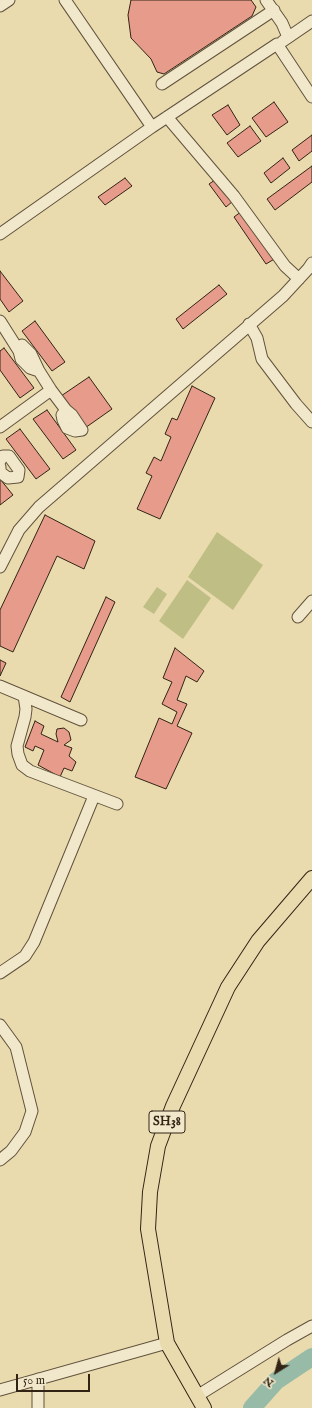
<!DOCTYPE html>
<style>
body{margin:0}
#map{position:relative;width:312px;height:1408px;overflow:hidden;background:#eadbaf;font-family:"IM FELL English",serif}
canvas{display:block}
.north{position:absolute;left:256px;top:1352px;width:40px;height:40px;-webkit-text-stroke:3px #f1e8cb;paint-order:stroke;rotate:217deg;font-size:11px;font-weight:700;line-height:16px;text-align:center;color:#322415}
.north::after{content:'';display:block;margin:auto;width:14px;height:18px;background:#322415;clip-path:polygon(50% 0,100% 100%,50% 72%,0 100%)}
.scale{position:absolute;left:16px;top:1374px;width:74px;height:18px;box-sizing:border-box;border:2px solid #322415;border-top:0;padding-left:5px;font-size:12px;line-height:14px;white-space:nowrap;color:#322415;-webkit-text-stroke:3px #f1e8cb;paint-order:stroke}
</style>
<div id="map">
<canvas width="312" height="1408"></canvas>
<div class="north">N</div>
<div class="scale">50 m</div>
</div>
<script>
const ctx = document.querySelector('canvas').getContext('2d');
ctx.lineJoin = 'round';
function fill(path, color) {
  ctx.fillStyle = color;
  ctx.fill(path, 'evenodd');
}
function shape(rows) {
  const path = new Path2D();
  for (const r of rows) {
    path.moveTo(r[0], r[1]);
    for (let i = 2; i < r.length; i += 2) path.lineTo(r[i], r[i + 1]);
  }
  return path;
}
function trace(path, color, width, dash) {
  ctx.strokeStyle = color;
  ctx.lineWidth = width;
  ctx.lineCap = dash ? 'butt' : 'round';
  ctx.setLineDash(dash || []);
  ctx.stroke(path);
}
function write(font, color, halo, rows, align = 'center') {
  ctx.font = font + ' "IM FELL English",serif';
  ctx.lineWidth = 3.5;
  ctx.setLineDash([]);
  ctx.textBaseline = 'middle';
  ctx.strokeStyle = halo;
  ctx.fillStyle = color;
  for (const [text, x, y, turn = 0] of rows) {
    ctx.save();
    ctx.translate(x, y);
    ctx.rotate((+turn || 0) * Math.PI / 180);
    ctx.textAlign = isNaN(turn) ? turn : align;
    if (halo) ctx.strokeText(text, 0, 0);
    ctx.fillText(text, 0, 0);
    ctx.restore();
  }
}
fill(shape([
 [217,532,263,565,233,610,188,577],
 [187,580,211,598,183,639,159,621],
 [157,587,167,594,154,614,143,607]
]), '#bfbe85');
trace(shape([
 [252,1408,276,1381,312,1357]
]), '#98bba7', 18);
const building = shape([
 [131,0,251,0,256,7,252,16,164,74,157,72,151,59,131,38,128,15,131,0],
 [274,102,288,122,266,137,252,118,274,102],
 [228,105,240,125,227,135,212,115,228,105],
 [250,126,261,141,238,157,227,143,250,126],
 [312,135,312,151,299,161,292,150,312,135],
 [283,158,290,168,271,183,264,173,283,158],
 [312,166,312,182,275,210,267,199,312,166],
 [125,178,132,186,105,205,98,197,125,178],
 [218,178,233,201,226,207,209,184,218,178],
 [242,211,276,258,266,264,234,217,242,211],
 [0,271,23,301,9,312,0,299,0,271],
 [219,285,227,294,183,329,176,319,219,285],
 [35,321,65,362,52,371,22,331,35,321],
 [4,348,34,388,20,398,0,370,0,351,4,348],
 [89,377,112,409,85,428,61,396,89,377],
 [192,386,215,398,160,519,137,509,152,476,146,473,154,457,161,461,171,437,165,434,172,418,177,420,192,386],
 [47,410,76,450,63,459,33,419,47,410],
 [20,429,50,469,36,479,6,439,20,429],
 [0,479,13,495,0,505,0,479],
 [45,515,95,541,84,569,57,556,13,652,0,646,0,610,45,515],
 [106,597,115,602,70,702,61,697,106,597],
 [175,648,204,671,197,682,186,676,177,700,187,704,177,726,192,733,166,789,135,777,159,718,172,724,177,712,162,704,172,682,163,678,175,648],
 [0,660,6,663,0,676,0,660],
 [35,721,44,726,41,734,58,742,56,734,57,729,64,728,69,732,71,740,64,745,72,748,69,756,76,762,72,771,64,768,60,777,38,765,44,750,35,746,33,751,25,747,35,721]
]);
fill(building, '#e69b8b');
trace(building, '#322415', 1);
const minor = shape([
 [65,0,152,127,277,44,312,97],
 [266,0,282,23,288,37],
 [0,6,9,0],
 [283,41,312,21],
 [162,84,274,10],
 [167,117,234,196,285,266,299,279],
 [0,234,152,127],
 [0,321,19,351],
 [249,324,257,338,262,359,296,404,312,422],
 [39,371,30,368,21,359,19,351,22,345,31,354,39,371,51,390,66,410,72,415,82,430,75,431,67,428,63,420,62,415,66,410],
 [0,427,51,390],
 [0,461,3,456,9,456,19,470,18,477,8,478,0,472,0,467],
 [0,567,19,530,39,507,283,296,308,269,312,263],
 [298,617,312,601],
 [0,686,81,720],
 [24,696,26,709,25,717,17,746,18,754,22,765,30,771,117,804],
 [0,973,25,956,34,942,94,796],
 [0,1025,16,1047,32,1111,25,1132,11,1151,0,1160],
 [0,1390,167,1343],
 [197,1396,287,1340,312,1326],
 [38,1408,38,1379]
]);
const major = shape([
 [204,1408,167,1343,148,1229,150,1192,158,1146,173,1106,228,987,258,941,312,878]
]);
trace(minor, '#60523c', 13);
trace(major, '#322415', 16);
trace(minor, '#f1e8cb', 11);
trace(major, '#eadbaf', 14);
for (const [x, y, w] of [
 [167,1122,36]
]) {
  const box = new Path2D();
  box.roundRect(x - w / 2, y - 11, w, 22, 3);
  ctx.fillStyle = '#f1e8cb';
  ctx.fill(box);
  trace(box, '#322415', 1);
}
write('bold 13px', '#322415', null, [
 ["SH38",167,1122]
]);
</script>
